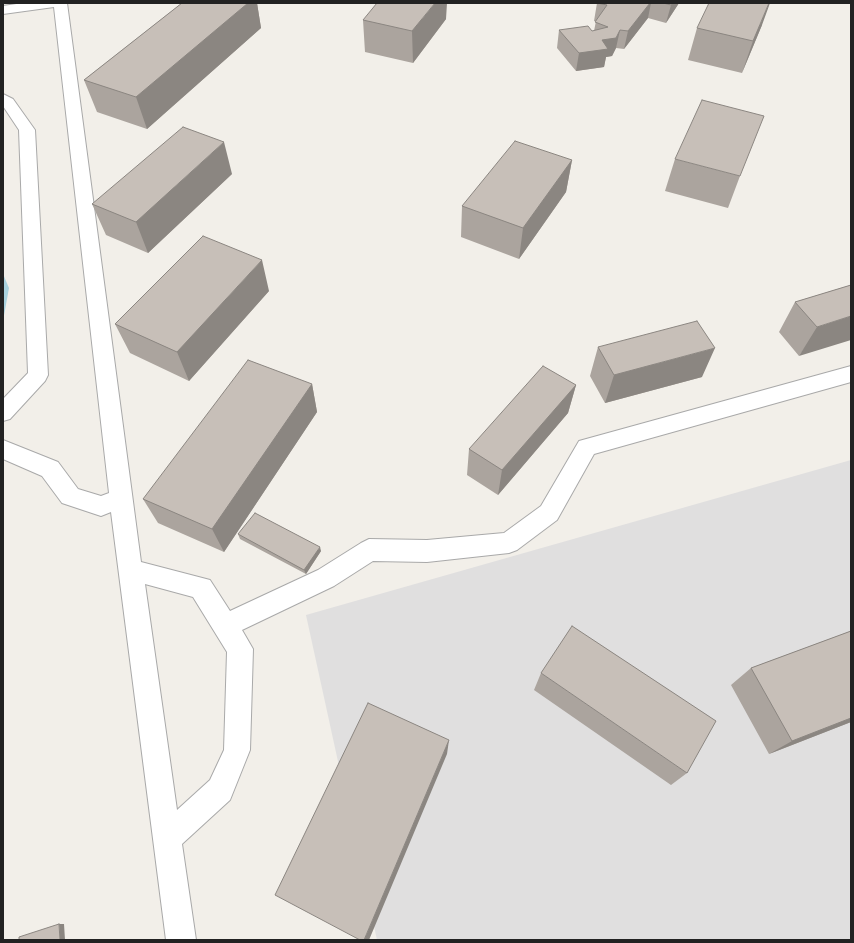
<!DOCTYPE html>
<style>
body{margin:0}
#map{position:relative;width:854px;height:943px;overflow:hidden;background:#f2efe9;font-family:Roboto,sans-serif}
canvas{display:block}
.frame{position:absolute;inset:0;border:4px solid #222;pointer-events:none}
</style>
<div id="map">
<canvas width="854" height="943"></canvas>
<div class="frame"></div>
</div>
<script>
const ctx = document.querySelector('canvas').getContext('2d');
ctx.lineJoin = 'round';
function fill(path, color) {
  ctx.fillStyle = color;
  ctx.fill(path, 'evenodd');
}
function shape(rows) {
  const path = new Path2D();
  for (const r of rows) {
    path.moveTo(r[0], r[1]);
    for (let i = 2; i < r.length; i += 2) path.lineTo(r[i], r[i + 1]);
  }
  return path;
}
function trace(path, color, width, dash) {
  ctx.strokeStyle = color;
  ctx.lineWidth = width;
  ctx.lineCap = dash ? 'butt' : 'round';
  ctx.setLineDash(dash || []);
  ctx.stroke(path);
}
fill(shape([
 [851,460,851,940,377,940,306,615]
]), '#e0dfdf');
fill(shape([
 [3,274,9,288,3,321]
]), '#aad3df');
const minor = shape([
 [23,3,67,3,141,562,210,580,230,611,318,570,361,543,369,539,427,540,504,533,541,506,579,441,851,366,851,382,594,454,557,520,517,550,509,553,427,562,373,561,334,586,242,630,253,649,250,750,230,800,182,844,196,940,166,940,111,512,101,516,62,503,42,476,3,459,3,440,58,462,78,489,101,496,109,493,54,7,3,14,3,6,23,3],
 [145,584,193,597,227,652,224,750,210,780,177,810,145,584],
 [3,94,13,99,35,130,48,375,45,381,10,419,3,421,3,399,28,373,19,130,3,106,3,94]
]);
trace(minor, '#a9a9a9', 2);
fill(minor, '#fff');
fill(shape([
 [182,3,257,3,261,28,147,129,97,112,84,80],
 [597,3,679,3,666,23,648,18,624,49,616,48,612,56,606,57,604,67,576,71,557,48,559,30,594,31,596,21,594,21],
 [446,19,413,63,365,52,363,20],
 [762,25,742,73,688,60,697,28],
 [675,159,740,176,728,208,665,191],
 [572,160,566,192,519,259,461,237,462,206],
 [232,174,148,253,106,235,92,204],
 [851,285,799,356,779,332,795,302],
 [269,291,189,381,130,353,115,324],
 [598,347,702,377,605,403,590,376],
 [312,384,317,412,224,552,158,523,143,499],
 [576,385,568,413,498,495,467,475,469,449],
 [238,534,321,551,306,574,240,539],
 [851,631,851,722,769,754,731,685,751,668],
 [541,673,687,773,671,785,534,690]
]), '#aba49e');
fill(shape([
 [248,3,257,3,261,28,147,129,136,97],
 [435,3,447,3,446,19,413,63,412,31],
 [650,3,651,3,648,18,624,49,628,31],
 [672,3,679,3,666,23,671,5],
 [769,3,770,3,762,25,742,73,753,41],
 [620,30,616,48,612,56,606,57,604,67,576,71,579,53],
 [224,142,232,174,148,253,136,222],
 [572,160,566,192,519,259,523,228],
 [262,260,269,291,189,381,177,352],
 [851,316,851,340,799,356,817,327],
 [715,348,702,377,605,403,614,375],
 [312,384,317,412,224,552,212,529],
 [576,385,568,413,498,495,502,470],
 [320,547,321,551,306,574,304,570],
 [851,718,851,722,769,754,792,741],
 [449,740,447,754,369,940,364,940],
 [59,924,64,924,65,940,60,940]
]), '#8b8681');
const building = shape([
 [182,3,248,3,136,97,84,80,182,3],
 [377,3,435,3,412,31,363,20,377,3],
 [597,3,650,3,628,31,620,30,616,38,602,40,608,49,579,53,559,30,588,26,592,31,608,27,595,22,607,5,597,3],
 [663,3,672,3,671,5,663,3],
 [709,3,769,3,753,41,697,28,709,3],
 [702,100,764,116,740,176,675,159,702,100],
 [183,127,224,142,136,222,92,204,183,127],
 [515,141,572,160,523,228,462,206,515,141],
 [203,236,262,260,177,352,115,324,203,236],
 [851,285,851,316,817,327,795,302,851,285],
 [697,321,715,348,614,375,598,347,697,321],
 [248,360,312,384,212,529,143,499,248,360],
 [543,366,576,385,502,470,469,449,543,366],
 [255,513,320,547,304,570,238,534,255,513],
 [572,626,716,721,687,773,541,673,572,626],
 [851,631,851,718,792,741,751,668,851,631],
 [368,703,449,740,364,940,360,940,275,895,368,703],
 [59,924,60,940,19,940,19,937,59,924]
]);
fill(building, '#c7bfb8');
trace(building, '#8b8681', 1);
</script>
